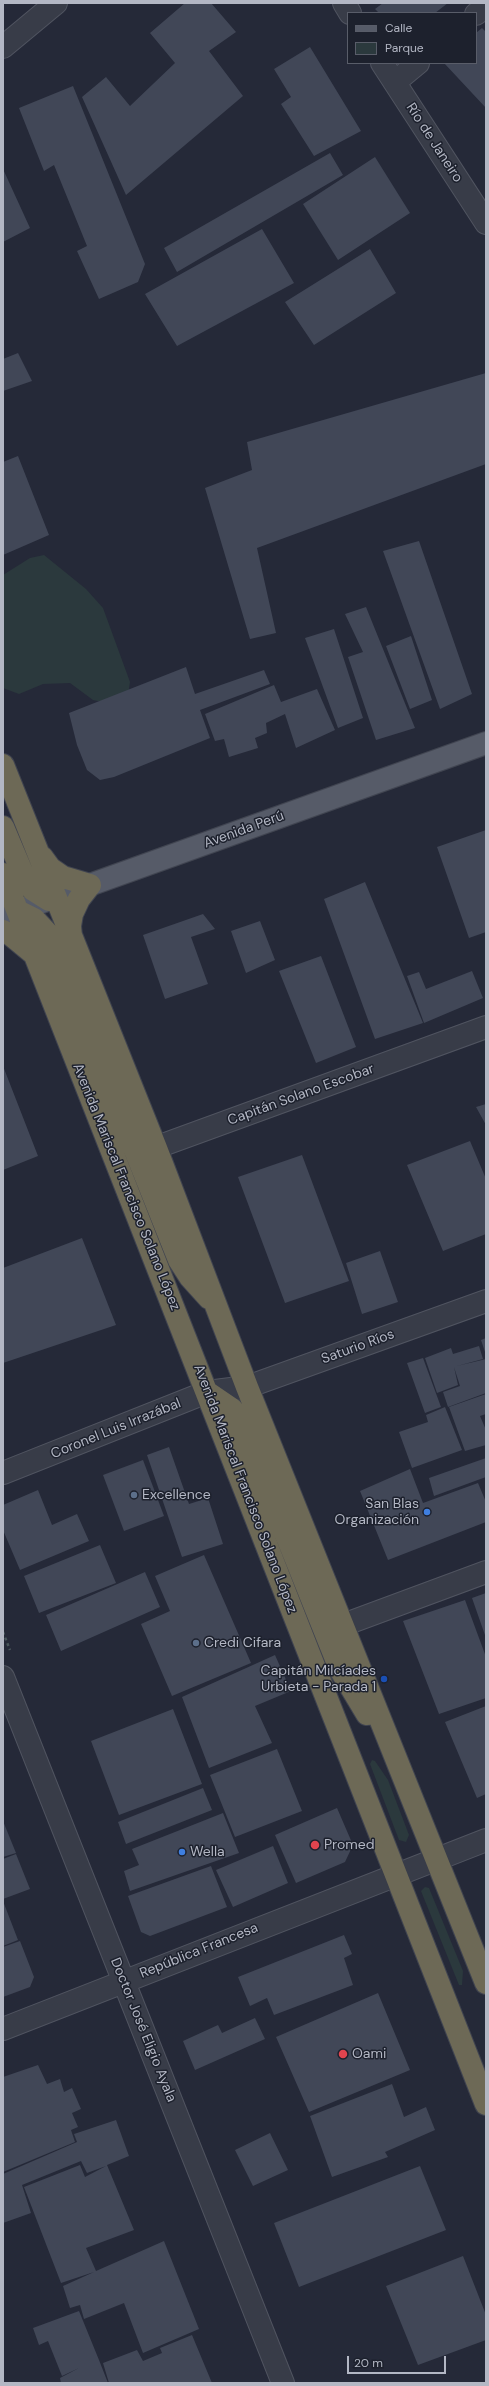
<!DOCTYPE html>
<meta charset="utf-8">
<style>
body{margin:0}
#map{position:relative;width:489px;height:2386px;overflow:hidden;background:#252938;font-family:"DM Sans",sans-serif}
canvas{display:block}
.frame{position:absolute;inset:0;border:4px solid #b3b7c4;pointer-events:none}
.legend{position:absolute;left:347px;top:12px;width:130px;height:52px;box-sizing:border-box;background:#1d212d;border:1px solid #595d69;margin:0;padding:5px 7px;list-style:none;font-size:12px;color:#b3b7c4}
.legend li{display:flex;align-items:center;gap:8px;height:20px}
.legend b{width:20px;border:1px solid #595d69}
.scale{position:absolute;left:347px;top:2356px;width:99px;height:18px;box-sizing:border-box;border:2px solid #b3b7c4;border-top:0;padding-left:5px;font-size:12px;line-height:14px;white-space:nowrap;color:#b3b7c4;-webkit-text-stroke:3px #1d212d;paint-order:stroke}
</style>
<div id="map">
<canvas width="489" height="2386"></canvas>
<div class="frame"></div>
<ul class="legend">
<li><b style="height:5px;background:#565b68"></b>Calle</li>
<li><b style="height:11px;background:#2b393d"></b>Parque</li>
</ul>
<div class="scale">20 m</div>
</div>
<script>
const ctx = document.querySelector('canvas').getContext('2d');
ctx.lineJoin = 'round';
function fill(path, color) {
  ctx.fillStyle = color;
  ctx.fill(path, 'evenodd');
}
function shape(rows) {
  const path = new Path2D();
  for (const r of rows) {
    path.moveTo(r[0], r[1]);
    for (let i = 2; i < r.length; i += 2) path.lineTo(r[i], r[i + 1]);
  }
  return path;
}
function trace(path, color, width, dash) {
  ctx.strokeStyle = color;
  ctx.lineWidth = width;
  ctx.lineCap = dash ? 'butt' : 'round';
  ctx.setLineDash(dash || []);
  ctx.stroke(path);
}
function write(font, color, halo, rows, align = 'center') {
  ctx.font = font + ' "DM Sans",sans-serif';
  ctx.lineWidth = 3;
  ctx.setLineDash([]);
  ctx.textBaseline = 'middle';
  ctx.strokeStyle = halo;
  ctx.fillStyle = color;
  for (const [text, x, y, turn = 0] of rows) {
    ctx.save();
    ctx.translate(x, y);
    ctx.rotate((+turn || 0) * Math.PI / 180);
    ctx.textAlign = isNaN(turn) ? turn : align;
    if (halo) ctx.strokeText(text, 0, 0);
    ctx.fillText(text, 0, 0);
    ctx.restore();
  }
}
fill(shape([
 [44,555,86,589,103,608,130,682,126,707,93,700,70,683,43,684,19,694,3,688,3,575,30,558],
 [372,1760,375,1761,388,1780,409,1835,406,1842,399,1840,370,1764],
 [425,1887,429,1888,463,1971,462,1985,459,1985,421,1891]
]), '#2b393d');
fill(shape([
 [185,3,211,3,236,32,209,51,243,96,126,195,82,97,106,77,130,106,175,63,150,33],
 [383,3,448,3,435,13,379,13,375,9],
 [482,28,486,32,486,108,444,63,476,63,476,33],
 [310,47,361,131,314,156,281,104,291,97,274,69],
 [73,86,145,264,138,282,99,299,77,251,87,246,54,165,44,171,19,108],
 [330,153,343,175,177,272,164,248],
 [375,157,410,213,338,260,303,204],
 [3,169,30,228,3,242],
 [262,229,294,283,177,346,145,294],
 [370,249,396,293,314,345,285,302],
 [18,353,32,381,3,391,3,359],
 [486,373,486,464,257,548,276,633,250,639,205,488,252,470,247,442],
 [18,456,49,535,3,555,3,462],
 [419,541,472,694,440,709,383,551],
 [366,607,415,728,376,740,348,657,363,652,345,614],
 [334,629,363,718,338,728,305,638],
 [411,636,432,700,410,709,386,646],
 [186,667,195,694,264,670,270,684,200,710,210,738,114,777,100,780,87,770,77,745,69,713],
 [274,685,281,702,317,689,335,730,296,748,285,714,266,723,267,733,255,738,258,748,229,757,224,739,215,741,205,714],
 [486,830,486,932,469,938,437,847],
 [365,882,423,1023,375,1039,324,899],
 [203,914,215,929,191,937,208,984,165,999,143,935],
 [260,921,275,960,246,973,231,931],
 [321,956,356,1047,316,1063,279,971],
 [472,971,483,998,424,1023,407,976,419,972,426,989],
 [3,1066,38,1156,3,1170],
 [486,1104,486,1125,476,1107],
 [470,1141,486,1179,486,1234,443,1251,407,1165],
 [302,1155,349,1281,285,1303,238,1177],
 [82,1238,116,1325,3,1363,3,1268],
 [380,1251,398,1302,362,1314,346,1263],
 [486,1338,486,1355,481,1340],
 [479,1346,483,1359,457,1366,486,1359,486,1393,448,1407,443,1392,460,1386,454,1367,458,1385,437,1393,425,1358,451,1348,453,1354],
 [423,1358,441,1407,425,1413,407,1363],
 [486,1394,486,1414,480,1416,486,1430,486,1445,465,1451,449,1407],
 [445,1407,462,1450,412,1468,399,1432,428,1422,426,1415],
 [169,1447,189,1504,208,1498,223,1544,182,1557,147,1455],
 [486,1458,486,1477,434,1496,429,1478],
 [143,1460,164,1516,124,1531,103,1475],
 [410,1469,423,1503,478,1483,486,1502,486,1522,388,1560,360,1491],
 [38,1490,52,1525,77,1514,89,1541,20,1570,3,1530,3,1505],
 [100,1545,116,1583,39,1613,24,1576],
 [204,1555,251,1663,172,1696,141,1624,170,1611,155,1576],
 [145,1572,160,1607,61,1651,46,1615],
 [486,1593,486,1638,472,1598],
 [465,1600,486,1657,486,1698,439,1714,403,1621],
 [275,1655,291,1691,255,1706,272,1743,209,1768,182,1697],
 [486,1706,486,1794,477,1798,445,1722],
 [173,1709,202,1784,119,1815,91,1741],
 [277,1749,302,1811,235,1837,210,1775],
 [203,1788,212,1810,126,1844,118,1822],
 [337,1808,353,1845,345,1862,296,1883,275,1835],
 [223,1813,239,1853,130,1891,124,1871,139,1865,132,1849],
 [3,1821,16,1853,3,1857],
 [273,1846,288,1883,233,1907,216,1870],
 [16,1854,30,1889,3,1899,3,1859],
 [211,1866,227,1907,150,1936,141,1932,128,1896],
 [3,1901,18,1940,3,1946],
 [344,1935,352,1954,344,1958,353,1985,274,2015,267,1998,250,2006,238,1977],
 [20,1941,34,1977,30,1987,3,1997,3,1947],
 [378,1993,410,2070,309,2112,276,2037],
 [255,2018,265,2039,195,2070,183,2041,218,2025,222,2033],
 [38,2065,47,2084,60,2079,64,2092,72,2088,81,2109,72,2113,78,2127,71,2130,75,2142,3,2172,3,2077],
 [392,2084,404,2117,426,2107,435,2130,385,2152,388,2157,332,2177,310,2116],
 [116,2120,129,2156,107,2165,134,2230,86,2248,96,2271,164,2241,199,2329,143,2353,124,2303,84,2319,80,2305,70,2308,63,2286,94,2272,61,2283,24,2187,80,2165,85,2177,106,2166,87,2173,81,2161,22,2185,31,2213,3,2223,3,2174,77,2142,74,2134],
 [270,2133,288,2170,253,2186,235,2150],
 [420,2166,446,2230,299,2287,274,2223],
 [463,2256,486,2315,486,2340,418,2365,386,2286],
 [79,2311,99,2360,108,2383,61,2383,60,2378,79,2368,62,2376,48,2341,39,2345,33,2328],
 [192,2335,212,2383,109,2383,103,2363,137,2350,143,2361,162,2353,160,2348]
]), '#414757');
const minor = shape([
 [344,3,350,13],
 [476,14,486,6],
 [3,47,56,3],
 [382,63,486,223],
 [395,82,418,63],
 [138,1154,486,1027],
 [3,1473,207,1392,247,1387,486,1301],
 [343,1625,486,1572],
 [3,1677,283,2383],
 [3,2029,486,1840]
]);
const major = shape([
 [3,916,486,743]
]);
const highway = shape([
 [3,765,156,1148,247,1387,486,1983],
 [3,827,25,879,33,890,49,900],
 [42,857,50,868,63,877,90,885,79,899,72,914,70,926,71,936],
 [3,874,486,2104],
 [18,911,34,919,49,935,179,1260,190,1277,209,1298],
 [3,931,11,935,34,954],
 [207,1392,232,1409,242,1425,340,1669,367,1714]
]);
trace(minor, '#505460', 24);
trace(major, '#414551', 24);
trace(highway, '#404450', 24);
trace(shape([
 [3,1632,10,1650]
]), '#48555a', 2.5, [3, 3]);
trace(minor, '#383c48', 22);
trace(major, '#565b68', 22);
trace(highway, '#6d6956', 22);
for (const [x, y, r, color] of [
 [134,1495,4,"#5c6f8a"],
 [427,1512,4,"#3f7fe0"],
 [196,1643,4,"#5c6f8a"],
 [384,1679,4,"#1a4fb4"],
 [315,1845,5,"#e0444e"],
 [182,1852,4,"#3f7fe0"],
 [343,2054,5,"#e0444e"]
]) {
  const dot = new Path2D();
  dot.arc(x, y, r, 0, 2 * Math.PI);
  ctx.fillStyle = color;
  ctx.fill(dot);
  trace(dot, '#1d212d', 1.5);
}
write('14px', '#b3b7c4', '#1d212d', [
 ["Río de Janeiro",434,143,57],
 ["Avenida Perú",244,830,-20],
 ["Capitán Solano Escobar",301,1095,-20],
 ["Avenida Mariscal Francisco Solano López",126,1187,68],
 ["Saturio Ríos",358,1347,-20],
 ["Coronel Luis Irrazábal",116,1429,-22],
 ["Avenida Mariscal Francisco Solano López",245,1489,69],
 ["República Francesa",199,1951,-22],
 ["Doctor José Eligio Ayala",143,2030,68]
]);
write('14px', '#b3b7c4', '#1d212d', [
 ["Excellence",142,1495],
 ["San Blas",419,1504,"right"],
 ["Organización",419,1520,"right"],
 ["Credi Cifara",204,1643],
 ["Capitán Milcíades",376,1671,"right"],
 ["Urbieta - Parada 1",376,1687,"right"],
 ["Promed",324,1845],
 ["Wella",190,1852],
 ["Oami",352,2054]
], 'left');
</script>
